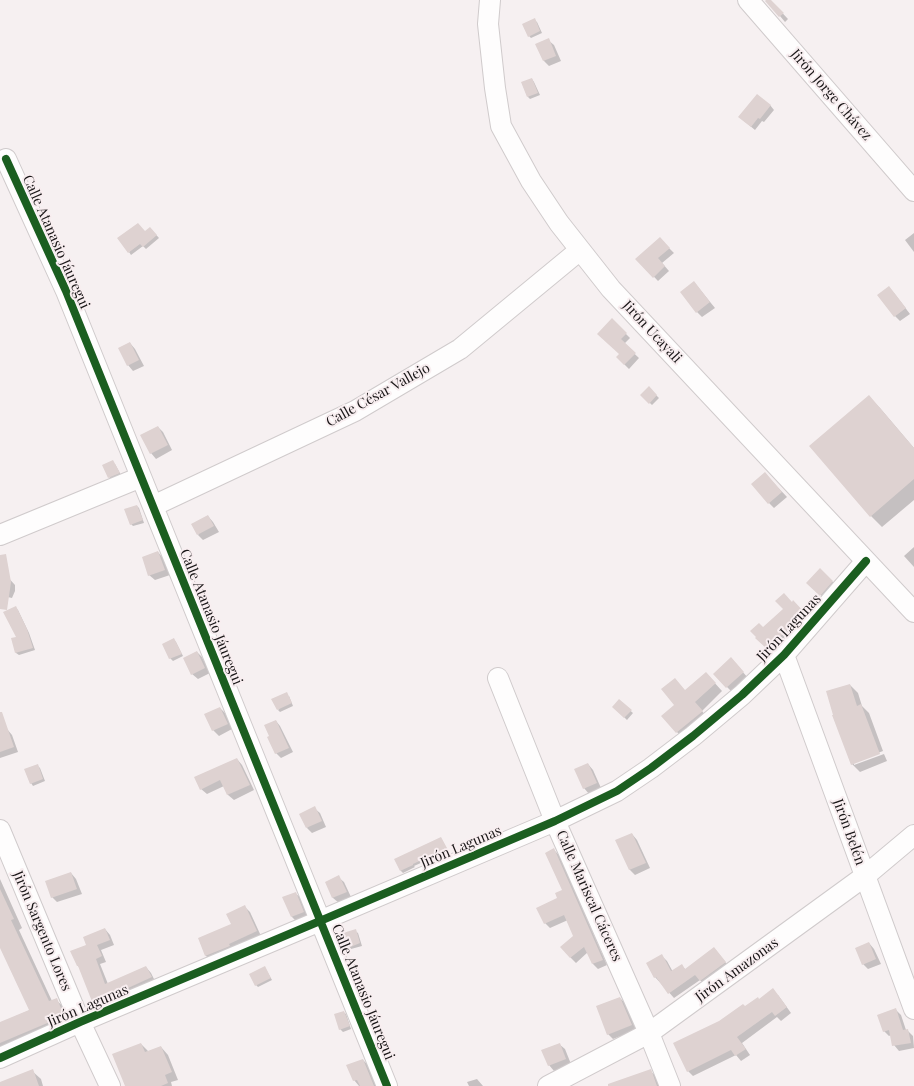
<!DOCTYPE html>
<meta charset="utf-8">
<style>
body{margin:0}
canvas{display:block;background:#f6f0f1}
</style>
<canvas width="914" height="1086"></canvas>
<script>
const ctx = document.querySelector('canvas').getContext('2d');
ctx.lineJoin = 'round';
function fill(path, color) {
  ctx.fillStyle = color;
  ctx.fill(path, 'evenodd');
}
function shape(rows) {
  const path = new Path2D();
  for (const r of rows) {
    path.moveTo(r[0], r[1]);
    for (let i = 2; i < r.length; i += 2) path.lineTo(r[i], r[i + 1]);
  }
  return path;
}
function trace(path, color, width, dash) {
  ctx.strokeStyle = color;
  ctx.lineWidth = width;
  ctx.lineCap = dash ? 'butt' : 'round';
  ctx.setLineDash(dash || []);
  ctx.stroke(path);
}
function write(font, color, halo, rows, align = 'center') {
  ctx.font = font + ' "Playfair Display",serif';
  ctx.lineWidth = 4;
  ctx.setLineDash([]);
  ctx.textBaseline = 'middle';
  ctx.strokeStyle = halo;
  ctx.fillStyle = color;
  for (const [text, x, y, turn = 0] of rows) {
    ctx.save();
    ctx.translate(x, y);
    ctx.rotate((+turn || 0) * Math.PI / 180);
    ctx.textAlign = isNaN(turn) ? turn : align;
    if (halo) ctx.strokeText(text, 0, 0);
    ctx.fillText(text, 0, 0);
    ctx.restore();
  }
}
fill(shape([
 [768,0,770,0,788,19,785,22,780,16],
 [534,20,537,22,542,33,531,38,529,36],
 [548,40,554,45,561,61,549,66,544,61,537,45],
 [532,79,534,82,540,95,530,99,528,97],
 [770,105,774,110,764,122,762,121,755,130,744,121],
 [150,228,159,238,146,249,143,246,131,255,129,252],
 [914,233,914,252,905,240],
 [664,243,674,253,662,263,669,271,658,281,637,259],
 [694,282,715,308,702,317,697,312],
 [894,293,910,314,900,321,895,316],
 [612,320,630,338,624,344,639,358,629,369,617,357,620,354],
 [130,343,135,349,144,366,133,371,128,365],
 [649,388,659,398,652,405,642,395],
 [869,397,880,408,914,448,914,500,882,527,871,516],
 [158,427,163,432,172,450,156,459,151,453],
 [115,464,121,475,111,479,109,477],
 [770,479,787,497,774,508,769,503],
 [137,506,139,508,144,523,133,526,131,524],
 [208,516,213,522,219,532,203,540,198,535],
 [914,547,914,567,904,556],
 [158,552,163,558,170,575,155,580,149,575],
 [820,570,837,586,825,599,808,583],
 [0,574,5,574,15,585,15,591,12,598,3,596,0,593],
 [792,603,797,606,808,618,771,652,757,638,763,628],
 [16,608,18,610,29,633,35,650,19,655,16,653,12,639,17,638],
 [174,640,176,642,183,656,173,661,170,658,164,645],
 [197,652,202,657,210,673,198,679,192,674],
 [736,664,748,678,732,692,714,674],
 [713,681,722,691,702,711,709,720,684,740,663,716,676,705,686,691],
 [850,685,858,693,862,706,869,713,883,751,854,762,854,765,884,754,887,761,860,772,852,764],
 [289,696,293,706,280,712,278,710],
 [619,701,633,713,627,720,614,707],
 [220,708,225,713,232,729,219,736,213,730],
 [276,721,280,726,293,752,281,758,276,753,271,736],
 [7,729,12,735,18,752,0,758,0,732],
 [237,759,242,765,254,790,234,800,228,795,224,786,207,794,201,789],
 [588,764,593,770,601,788,589,794,584,788],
 [37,765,40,768,45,781,33,786,31,783],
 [314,808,320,813,326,827,312,833,307,828],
 [632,834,637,840,650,868,635,875,630,870,617,841],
 [441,839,448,851,414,866,415,867,403,873,401,871,396,859],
 [554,850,559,855,607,965,598,969,593,964,588,952,576,963,571,958,562,947,574,936,568,920,550,928,545,923,564,891],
 [71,873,76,879,82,894,57,902,52,897],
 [338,877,344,882,351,897,339,903,333,898,326,883],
 [0,879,22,928,19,930,52,1001,56,1000,66,1009,73,1025,0,1056,0,1023,30,1010,0,945],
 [295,893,301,898,308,918,297,922,292,917],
 [245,907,250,912,261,936,212,961,206,956,199,939,233,925],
 [105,929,110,935,114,945,101,950,106,962,100,964,108,984,146,967,151,973,156,983,99,1008,94,1003,80,968,78,966,88,945],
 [355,931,358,933,362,946,351,949,349,947],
 [869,943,874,949,881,964,868,969,863,964],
 [714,948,730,968,706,986,700,980,674,998,655,977,662,956,667,961,673,972,682,966,686,970],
 [265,968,272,980,258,987,256,985],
 [778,995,791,1013,781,1021,777,1017,742,1043,750,1055,741,1061,736,1055,693,1076,688,1071,745,1008,759,1000],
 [620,998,625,1003,636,1030,613,1039,608,1034],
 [896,1010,901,1015,906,1030,907,1030,913,1036,914,1048,899,1051,894,1045,891,1035,889,1036,884,1031],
 [343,1012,346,1014,351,1029,343,1032,340,1029],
 [141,1044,149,1052,161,1047,168,1055,178,1080,171,1082,172,1086,126,1086],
 [559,1044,565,1049,571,1064,554,1071,549,1065],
 [363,1060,368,1065,377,1086,359,1086,354,1080],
 [32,1071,41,1079,43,1086,9,1086],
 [650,1071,656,1076,660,1086,626,1086],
 [477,1079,483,1086,469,1086,467,1082]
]), '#0003');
fill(shape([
 [766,0,771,0,784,13,779,17,765,1],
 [535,18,540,31,528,37,522,24],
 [549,38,556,56,543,61,535,44],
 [532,78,538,93,527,97,521,82],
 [757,94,771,105,760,119,758,118,751,127,738,117],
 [138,223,145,231,150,227,157,235,143,247,140,244,128,253,117,238],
 [660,237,670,248,658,258,665,266,653,278,635,259],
 [694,281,710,302,696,313,680,292],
 [889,286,906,308,894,317,877,295],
 [612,318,627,333,621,339,636,353,624,365,616,357,619,354,597,334],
 [130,342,139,360,127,366,118,348],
 [649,386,657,395,649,404,640,395],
 [869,395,914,448,914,479,870,517,809,446],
 [158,426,168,445,150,454,140,435],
 [113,460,120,473,108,478,102,465],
 [765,472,782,492,768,504,751,484],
 [137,505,143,520,130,525,124,509],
 [208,515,214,526,197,535,191,524],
 [158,551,165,570,148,576,142,557],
 [6,554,11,582,7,610,0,609,0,555],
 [820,568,833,581,820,596,806,583],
 [784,593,792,602,793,600,805,613,791,629,789,628,767,649,755,638,756,637,750,631,759,623,763,627,783,609,775,601],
 [16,606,27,629,33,648,15,653,11,638,16,637,3,612],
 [174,638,182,654,169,659,162,644],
 [197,651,205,668,191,675,183,658],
 [731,657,744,672,726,688,713,674],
 [706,672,716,683,695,702,703,711,676,733,661,716,674,705,661,689,675,678,685,690],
 [850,684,857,706,861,704,880,754,851,765,832,715,833,715,826,691],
 [287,692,292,703,277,710,271,699],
 [619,699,632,710,624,718,612,707],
 [220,707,228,724,212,731,204,714],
 [0,712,2,712,14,747,0,752],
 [276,720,289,748,275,754,267,737,269,736,264,725],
 [237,758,250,785,227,795,220,780,200,790,194,777],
 [588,763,597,783,583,789,574,769],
 [38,764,43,779,30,784,24,769],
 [315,806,322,821,306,828,299,814],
 [632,833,646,863,629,870,615,840],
 [441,837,447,848,413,864,413,865,400,871,394,859],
 [554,848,603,960,592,964,584,947,570,958,560,947,573,936,564,915,544,924,536,908,557,898,555,893,562,890,545,853],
 [71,872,77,889,51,898,45,881],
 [339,875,347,892,332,898,325,882],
 [0,889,14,919,11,920,49,1001,57,998,64,1016,0,1043,0,1022,29,1010,0,948],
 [296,892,304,912,291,917,282,897],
 [245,905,257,931,229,944,230,946,205,956,198,938,231,924,226,914],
 [105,928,110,940,97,945,102,956,96,959,105,984,146,966,152,977,93,1004,78,966,77,966,70,951,86,945,83,937],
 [356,929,360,943,348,948,343,933],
 [869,942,876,959,862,965,855,948],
 [714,947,726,962,700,981,695,975,668,994,656,977,654,978,646,963,662,954,671,971,682,964,685,969],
 [265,966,271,978,255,986,249,974],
 [773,988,787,1007,775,1016,772,1012,737,1037,746,1049,735,1056,731,1050,687,1072,673,1043,719,1021,743,1004,745,1006,758,997,759,999],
 [620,997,632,1025,607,1035,596,1006],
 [896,1008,903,1030,908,1029,911,1043,892,1046,889,1030,883,1032,877,1015],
 [344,1011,350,1026,339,1030,334,1014],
 [141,1043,145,1052,161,1046,172,1072,165,1075,168,1083,161,1086,125,1086,112,1054],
 [560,1043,566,1059,548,1066,541,1050],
 [363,1059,374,1086,360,1086,357,1080,353,1081,346,1065],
 [33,1069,39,1086,0,1086,0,1082],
 [651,1069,657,1086,608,1086,608,1084]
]), '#ded2d1');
const minor = shape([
 [490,0,488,24,495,88,501,126,531,181,559,223,611,289,914,612],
 [748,0,914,191],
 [6,159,66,291,387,1086],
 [153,506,355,411,460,349,580,250],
 [0,535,141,477],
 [784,655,914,1009],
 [498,678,555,821,649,1033,670,1086],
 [0,830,80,1022,110,1086],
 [0,1058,80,1022,320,921,555,821,617,791,651,768,693,736,742,695,784,655,866,561],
 [548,1086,649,1033,865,876,914,835]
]);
trace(minor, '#d0cbcc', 22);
trace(minor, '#fefdfd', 20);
trace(shape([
 [6,159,66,291,387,1086],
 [0,1058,80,1022,320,921,555,821,617,791,651,768,693,736,742,695,784,655,866,561]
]), '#1b5e20', 8);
write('14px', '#181516', '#f8eef0', [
 ["Jirón Jorge Chávez",831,95,49],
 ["Calle Atanasio Jáuregui",56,242,66],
 ["Jirón Ucayali",652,332,47],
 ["Calle César Vallejo",378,395,-29],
 ["Calle Atanasio Jáuregui",211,617,68],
 ["Jirón Lagunas",789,628,-47],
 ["Jirón Belén",849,832,70],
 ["Jirón Lagunas",461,847,-23],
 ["Calle Mariscal Cáceres",589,896,66],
 ["Jirón Sargento Lores",42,931,67],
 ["Jirón Amazonas",737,970,-36],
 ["Calle Atanasio Jáuregui",363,992,68],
 ["Jirón Lagunas",88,1006,-23]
]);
</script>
